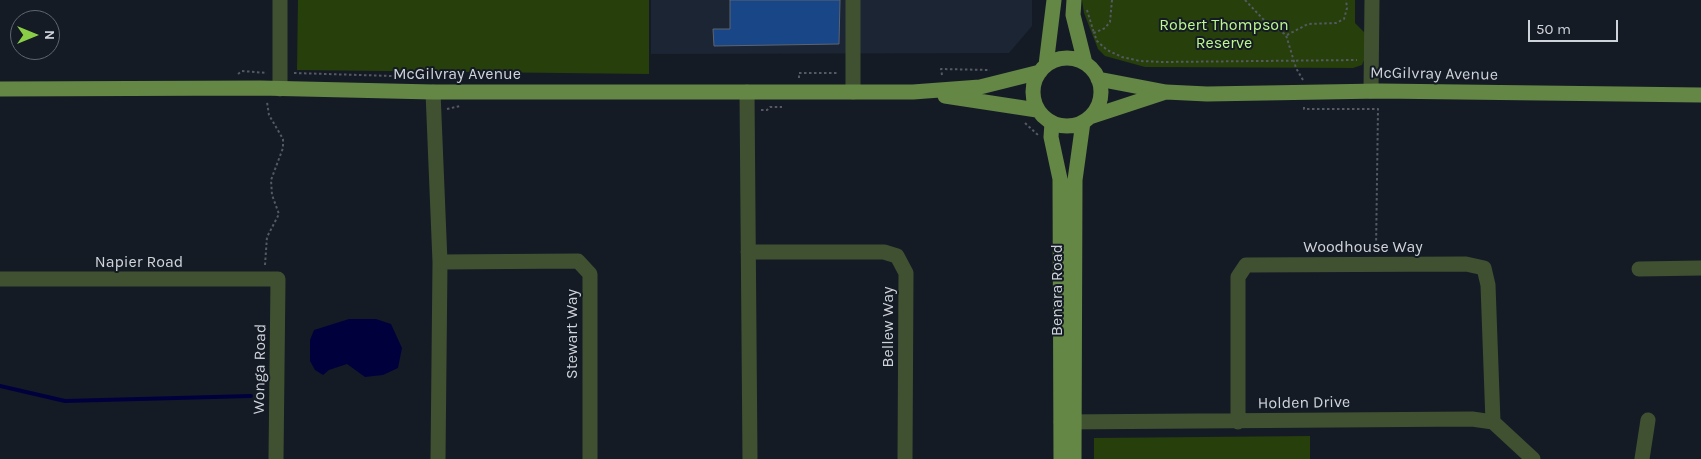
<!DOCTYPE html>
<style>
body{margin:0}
#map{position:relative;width:1701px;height:459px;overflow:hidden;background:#151b25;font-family:Karla,sans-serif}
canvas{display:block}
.north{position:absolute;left:10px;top:10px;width:50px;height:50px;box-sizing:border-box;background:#151b25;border:1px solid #5f656d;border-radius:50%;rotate:90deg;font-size:14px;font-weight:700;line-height:20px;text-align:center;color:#cfd3da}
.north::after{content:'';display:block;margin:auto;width:18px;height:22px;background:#8ace47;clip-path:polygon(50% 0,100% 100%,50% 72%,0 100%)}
.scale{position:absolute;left:1528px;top:20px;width:90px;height:22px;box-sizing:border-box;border:2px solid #cfd3da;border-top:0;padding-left:6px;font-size:15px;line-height:18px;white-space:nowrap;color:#cfd3da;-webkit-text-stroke:4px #151b25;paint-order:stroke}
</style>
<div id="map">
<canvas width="1701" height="459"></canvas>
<div class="north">N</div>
<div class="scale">50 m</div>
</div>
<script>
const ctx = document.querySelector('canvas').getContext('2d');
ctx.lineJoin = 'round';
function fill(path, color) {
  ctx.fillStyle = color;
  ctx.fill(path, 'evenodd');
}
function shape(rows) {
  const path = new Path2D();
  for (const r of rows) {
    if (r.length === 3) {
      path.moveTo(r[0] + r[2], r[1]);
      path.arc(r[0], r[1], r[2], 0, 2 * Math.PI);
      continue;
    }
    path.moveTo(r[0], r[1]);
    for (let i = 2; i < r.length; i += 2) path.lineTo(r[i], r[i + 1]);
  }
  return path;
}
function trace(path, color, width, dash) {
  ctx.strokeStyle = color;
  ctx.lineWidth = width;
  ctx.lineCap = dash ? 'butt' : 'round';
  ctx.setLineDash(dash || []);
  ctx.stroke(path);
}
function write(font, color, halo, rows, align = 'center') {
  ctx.font = font + ' Karla,sans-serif';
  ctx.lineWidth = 4;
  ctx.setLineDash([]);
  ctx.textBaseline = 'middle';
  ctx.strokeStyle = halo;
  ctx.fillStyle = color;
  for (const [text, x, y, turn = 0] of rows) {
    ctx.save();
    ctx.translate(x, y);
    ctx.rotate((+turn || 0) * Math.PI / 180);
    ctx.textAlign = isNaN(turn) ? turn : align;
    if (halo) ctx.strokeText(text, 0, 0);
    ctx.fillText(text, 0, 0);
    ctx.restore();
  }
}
fill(shape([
 [651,0,1032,0,1032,26,1009,53,651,54]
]), '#1c2533');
fill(shape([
 [298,0,649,0,649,74,297,70],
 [1082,0,1355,0,1355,23,1366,34,1366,55,1362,65,1353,68,1145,67,1105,56,1098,49,1084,13],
 [1310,436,1310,459,1094,459,1094,438]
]), '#263f0b');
fill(shape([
 [349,319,376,319,391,324,402,348,398,368,383,375,365,377,347,364,329,370,323,375,315,370,310,361,310,340,314,330]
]), '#00003d');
trace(shape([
 [0,386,65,401,251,396]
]), '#00003d', 4);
const building = shape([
 [730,0,840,0,839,44,714,46,713,29,730,29,730,0]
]);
fill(building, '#194687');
trace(building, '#5d6470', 1);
trace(shape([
 [1112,0,1110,22,1105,28,1094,33,1097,41,1107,50,1122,57,1140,61,1163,62,1357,60],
 [1245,0,1263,19,1286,35,1296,68,1303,80],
 [1087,10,1094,33],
 [1287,35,1308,24,1336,23,1344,19,1347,8,1346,0],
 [294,73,392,76,392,78],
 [238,74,242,71,267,73],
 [942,75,941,69,990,70],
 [799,78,799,73,839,73],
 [1304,107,1304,109,1378,109,1376,250],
 [447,109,460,106],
 [761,110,767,110,770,107,782,107],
 [1025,123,1038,135],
 [265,265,267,237,279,214,272,195,271,180,283,148,283,139,269,115,267,102]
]), '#545962', 2, [2.5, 2.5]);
trace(shape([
 [280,0,280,89],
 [853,0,853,92],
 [1371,91,1372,0],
 [433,92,440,262,438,459],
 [747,92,750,459],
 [748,252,884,252,897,256,906,273,905,459],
 [440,262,578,261,590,274,590,459],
 [1639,269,1701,268],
 [0,279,278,279,276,459],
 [1061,422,1472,419,1493,422,1533,459],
 [1238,422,1238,277,1246,265,1466,264,1484,268,1488,285,1493,422],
 [1642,459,1648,420]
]), '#405132', 15);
trace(shape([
 [1074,0,1073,15,1085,63],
 [1067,92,34],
 [1046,65,1054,0],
 [1098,79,1166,92,1207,94,1380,91,1701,95],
 [0,89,260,88,433,92,913,92,980,87,1040,72],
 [945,96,1037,110],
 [1090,117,1163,93],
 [1052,123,1051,137,1060,179,1061,459],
 [1074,459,1075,180,1083,122]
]), '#648745', 15);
write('16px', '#bdf88c', '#151b25', [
 ["Robert Thompson",1224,25],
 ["Reserve",1224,43]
]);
write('16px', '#cfd3da', '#151b25', [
 ["McGilvray Avenue",457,74],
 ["McGilvray Avenue",1434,74,1],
 ["Woodhouse Way",1363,247],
 ["Napier Road",139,262],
 ["Benara Road",1057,290,-90],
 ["Bellew Way",888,327,-90],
 ["Stewart Way",572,334,-90],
 ["Wonga Road",260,369,-89],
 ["Holden Drive",1304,403,-1]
]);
</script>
